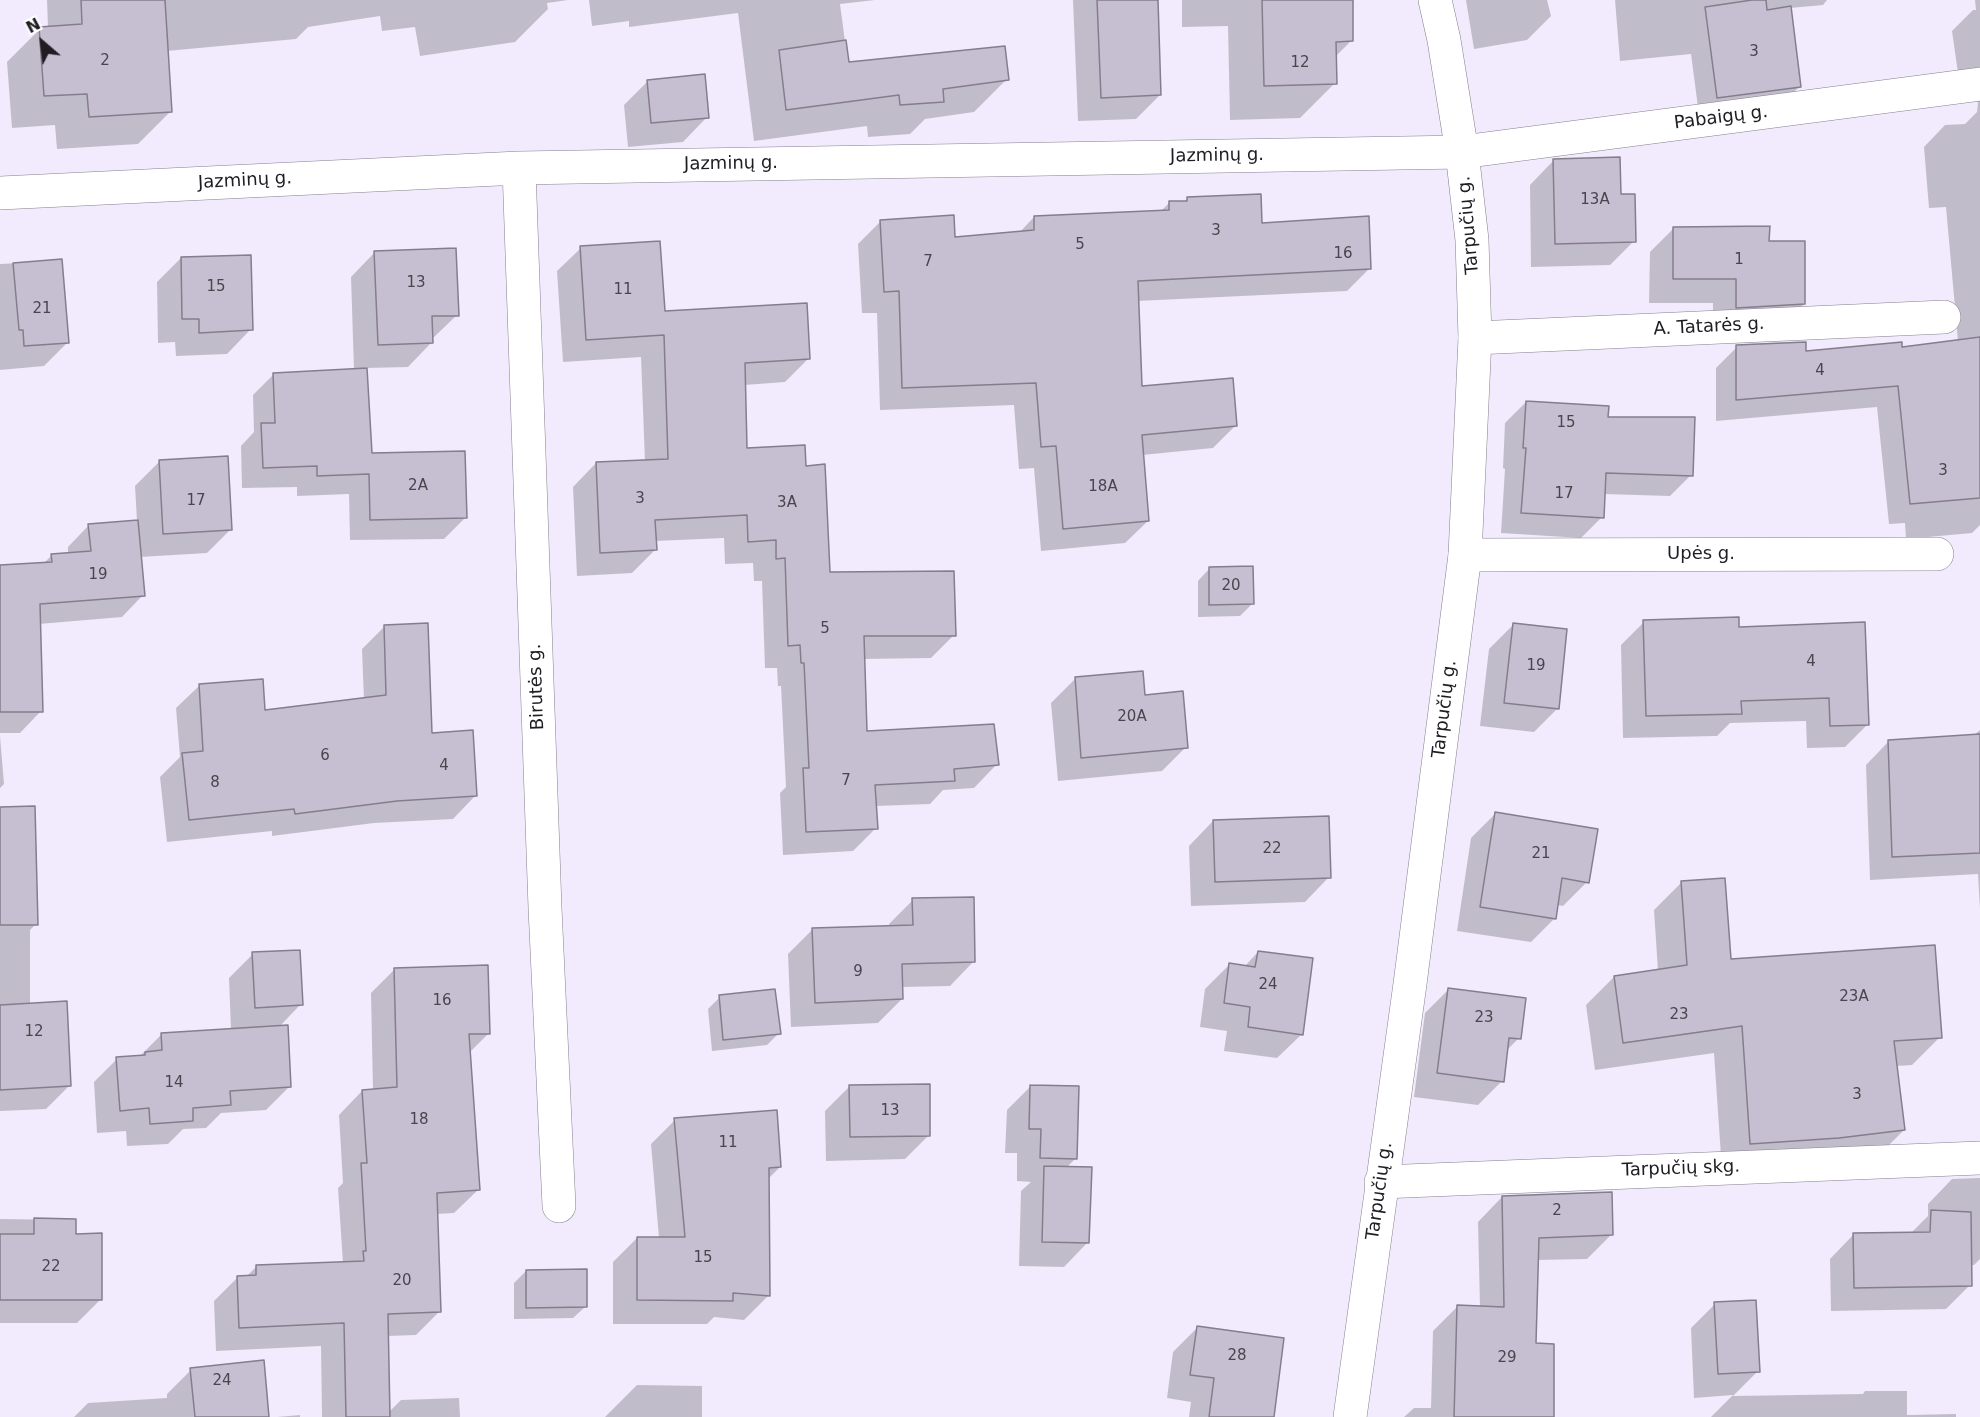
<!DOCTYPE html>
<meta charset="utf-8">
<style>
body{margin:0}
#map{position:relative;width:1980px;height:1417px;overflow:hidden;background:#f2ebfd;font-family:"DejaVu Sans",sans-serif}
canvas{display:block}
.north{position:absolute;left:12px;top:12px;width:60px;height:60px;-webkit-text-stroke:4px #fff;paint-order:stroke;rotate:332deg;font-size:16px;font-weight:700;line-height:24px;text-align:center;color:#1f1c22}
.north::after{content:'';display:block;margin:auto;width:21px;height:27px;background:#1f1c22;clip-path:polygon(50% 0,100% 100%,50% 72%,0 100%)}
</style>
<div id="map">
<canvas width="1980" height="1417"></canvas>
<div class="north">N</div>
</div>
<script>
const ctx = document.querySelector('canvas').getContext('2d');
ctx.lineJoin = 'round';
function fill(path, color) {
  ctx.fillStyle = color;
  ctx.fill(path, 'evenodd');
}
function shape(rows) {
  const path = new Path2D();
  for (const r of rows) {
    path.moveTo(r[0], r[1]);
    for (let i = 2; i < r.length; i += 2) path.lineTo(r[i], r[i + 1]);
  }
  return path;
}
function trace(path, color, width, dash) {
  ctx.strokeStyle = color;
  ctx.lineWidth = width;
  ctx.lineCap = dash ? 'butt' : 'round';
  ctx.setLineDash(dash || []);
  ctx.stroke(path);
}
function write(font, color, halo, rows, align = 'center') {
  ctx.font = font + ' "DejaVu Sans",sans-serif';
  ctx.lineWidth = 5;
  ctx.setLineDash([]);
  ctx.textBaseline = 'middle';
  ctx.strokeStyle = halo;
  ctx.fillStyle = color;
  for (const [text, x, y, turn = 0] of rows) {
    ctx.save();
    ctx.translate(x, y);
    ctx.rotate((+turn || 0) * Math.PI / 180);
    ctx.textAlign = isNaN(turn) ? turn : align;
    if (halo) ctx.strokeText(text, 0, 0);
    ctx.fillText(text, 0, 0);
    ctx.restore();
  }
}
fill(shape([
 [47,0,568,0,547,3,548,9,515,42,420,56,415,27,382,31,380,16,308,27,296,39,167,51,170,112,138,144,57,149,55,125,12,128,7,62,40,29,48,28],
 [589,0,875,0,840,4,848,64,1007,79,974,112,925,119,910,134,868,137,867,126,754,141,738,13,629,27,629,21,592,26],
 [1073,0,1156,0,1160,95,1136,119,1078,121],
 [1182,0,1351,0,1352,40,1335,57,1335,83,1300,118,1230,120,1228,26,1182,27],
 [1466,0,1547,0,1551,16,1527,40,1474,49],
 [1615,0,1827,0,1823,5,1790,8,1800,86,1782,104,1699,115,1691,54,1620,61],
 [1975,0,1980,0,1980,525,1972,533,1906,539,1905,523,1889,524,1877,407,1716,421,1716,368,1737,347,1804,353,1901,349,1958,341,1946,207,1929,208,1924,147,1945,125,1965,124,1977,112,1978,103,1974,94,1960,87,1952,31,1973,10,1976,10],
 [648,81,707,117,683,142,628,147,624,105],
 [1554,160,1619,195,1634,241,1610,265,1531,267,1530,185],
 [1188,198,1260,224,1370,268,1347,291,1137,301,1141,387,1236,425,1213,448,1142,455,1148,521,1125,543,1041,551,1034,468,1019,469,1014,405,880,410,877,313,862,313,858,244,881,221,954,238,1019,233,1034,217,1160,212,1169,203,1184,202],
 [1674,228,1768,243,1804,304,1780,328,1713,331,1713,303,1649,303,1650,252],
 [581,248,663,312,808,359,785,382,744,385,746,450,805,468,829,574,954,635,931,658,863,659,865,733,997,764,974,788,943,790,930,804,875,806,876,828,853,851,783,855,780,793,786,787,781,686,778,686,777,668,765,668,762,581,754,581,753,563,725,564,724,538,655,541,655,550,632,573,577,576,573,487,596,463,645,462,641,357,563,362,557,271],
 [375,252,457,315,432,339,432,342,408,367,366,368,370,455,465,518,444,539,350,540,349,494,297,496,297,487,242,488,241,446,254,432,253,395,274,374,354,370,351,277],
 [181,258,251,329,227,354,176,356,175,342,158,343,157,282],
 [60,261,68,342,44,366,0,370,0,264],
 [1526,402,1607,418,1691,475,1670,496,1603,494,1602,517,1581,538,1501,533,1505,469,1503,468,1505,423],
 [159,462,231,529,207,553,140,557,143,595,122,617,39,624,41,711,20,733,0,733,0,567,43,564,52,555,68,554,68,547,89,525,137,521,135,486],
 [1209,569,1252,604,1240,616,1198,617,1198,581],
 [1644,622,1737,628,1868,724,1845,747,1807,748,1806,721,1730,723,1717,736,1623,738,1621,645],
 [1513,625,1558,708,1534,732,1480,726,1489,649],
 [384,627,430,735,475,796,453,819,374,823,272,836,272,831,167,842,160,777,180,757,176,708,199,686,264,712,364,700,362,649],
 [1075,679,1144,696,1186,747,1162,771,1058,781,1051,703],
 [1980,730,1980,909,1978,874,1870,880,1866,765,1889,741,1973,736],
 [0,736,4,784,0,788],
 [1495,814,1587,882,1563,906,1557,905,1555,918,1531,942,1457,931,1471,838],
 [1213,821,1329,877,1305,902,1191,906,1189,846],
 [0,863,36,924,30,930,30,1005,69,1086,46,1109,0,1111],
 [1682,882,1729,961,1940,1037,1912,1065,1896,1066,1904,1130,1876,1158,1722,1171,1714,1053,1595,1070,1586,1005,1614,977,1658,971,1654,910],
 [913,900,974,961,950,986,901,987,902,999,878,1023,791,1027,788,954,812,930,889,927,889,924],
 [1258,952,1302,1034,1277,1058,1224,1051,1227,1031,1200,1027,1205,989,1229,965,1244,967],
 [253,954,301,1004,279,1027,289,1087,266,1110,221,1113,206,1128,183,1129,168,1144,127,1146,126,1131,97,1133,94,1082,117,1059,139,1057,162,1034,231,1030,229,978],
 [394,970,489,1033,469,1053,478,1190,454,1213,436,1214,440,1311,416,1335,387,1336,388,1413,401,1400,459,1398,460,1417,322,1417,321,1346,216,1351,214,1301,238,1277,246,1277,257,1266,343,1263,338,1188,343,1183,339,1115,362,1091,373,1091,371,993],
 [1449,989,1519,1038,1506,1051,1502,1081,1478,1105,1414,1097,1425,1013],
 [720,997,779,1033,767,1045,712,1051,708,1009],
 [1031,1086,1076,1158,1066,1168,1088,1242,1064,1267,1019,1266,1021,1191,1031,1182,1017,1181,1017,1153,1005,1153,1007,1110],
 [849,1087,929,1135,905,1159,826,1161,825,1111],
 [675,1120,780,1167,768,1179,768,1296,744,1320,714,1317,707,1324,613,1324,613,1262,637,1238,659,1238,651,1144],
 [1980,1178,1980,1259,1974,1265,1970,1265,1970,1285,1946,1309,1831,1311,1830,1259,1854,1234,1910,1234,1928,1216,1928,1204,1952,1179],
 [1502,1197,1611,1235,1587,1259,1537,1260,1534,1344,1552,1417,1404,1417,1414,1408,1431,1408,1433,1331,1457,1307,1480,1307,1478,1222],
 [0,1219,74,1220,74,1235,100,1300,77,1323,0,1323],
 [526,1271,585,1307,573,1318,514,1319,514,1283],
 [1715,1304,1758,1371,1733,1396,1863,1394,1865,1391,1907,1391,1907,1415,1956,1414,1956,1417,1711,1417,1733,1395,1694,1398,1691,1328],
 [1197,1328,1273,1417,1189,1417,1191,1402,1167,1398,1173,1352],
 [191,1370,268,1417,74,1417,88,1403,167,1398,167,1394],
 [637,1385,702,1386,702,1417,605,1417],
 [300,1415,300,1417,277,1417]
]), '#0003');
const building = shape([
 [81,0,165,0,172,112,89,117,87,94,44,96,39,27,82,24,81,0],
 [1097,0,1158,0,1161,95,1101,98,1097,0],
 [1262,0,1353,0,1353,41,1336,42,1337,84,1264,86,1262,0],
 [1752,0,1766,0,1767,10,1791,6,1801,87,1717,98,1705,7,1752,0],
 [846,40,849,62,1005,46,1009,80,943,89,944,102,900,105,899,95,786,110,779,50,846,40],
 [705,74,709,118,651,123,647,80,705,74],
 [1620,157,1621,194,1635,194,1636,242,1555,244,1553,159,1620,157],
 [1261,194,1262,223,1369,216,1371,269,1138,281,1142,386,1233,378,1237,426,1142,435,1149,521,1063,529,1056,446,1041,447,1036,383,902,388,899,291,884,292,880,220,954,215,955,237,1034,230,1034,216,1169,210,1169,201,1187,201,1187,197,1261,194],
 [1770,226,1769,241,1805,241,1805,304,1736,308,1736,279,1673,279,1673,227,1770,226],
 [660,241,665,311,807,303,810,359,745,363,747,448,805,445,806,466,825,464,830,572,954,571,956,636,864,636,867,731,994,724,999,765,954,769,955,781,875,785,878,829,806,832,803,768,809,768,804,663,801,663,800,645,788,646,785,558,776,559,776,540,748,542,747,515,655,520,657,550,600,553,596,462,668,459,664,335,586,340,580,246,660,241],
 [456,248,459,316,432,316,433,343,378,345,374,251,456,248],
 [251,255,253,330,199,333,199,319,182,319,181,257,251,255],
 [62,259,69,343,24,346,23,330,19,330,13,263,62,259],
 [1980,337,1980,498,1910,504,1898,386,1736,400,1736,345,1806,342,1806,351,1902,342,1902,347,1980,337],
 [367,368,372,453,465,451,467,518,370,520,369,474,317,476,317,466,263,468,261,423,275,423,273,373,367,368],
 [1526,401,1609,406,1608,417,1695,417,1693,476,1606,473,1604,518,1521,513,1526,448,1523,448,1526,401],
 [228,456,232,530,163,534,159,460,228,456],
 [138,520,145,596,40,604,43,712,0,712,0,565,52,562,51,554,91,551,88,524,138,520],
 [1253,566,1254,604,1209,605,1209,567,1253,566],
 [1739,617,1739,627,1865,622,1869,725,1830,726,1829,698,1741,701,1742,714,1646,716,1643,620,1739,617],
 [428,623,432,733,473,730,477,796,397,801,295,814,294,809,189,820,182,753,203,751,199,684,263,679,265,710,386,695,384,625,428,623],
 [1513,623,1567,629,1559,709,1504,703,1513,623],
 [1143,671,1145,695,1183,691,1188,748,1081,758,1075,677,1143,671],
 [1980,734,1980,853,1892,857,1888,740,1980,734],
 [35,806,38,925,0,925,0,807,35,806],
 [1495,812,1598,829,1589,883,1562,878,1556,919,1480,907,1495,812],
 [1329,816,1331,878,1215,882,1213,820,1329,816],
 [1725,878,1731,959,1935,945,1942,1038,1894,1041,1905,1130,1839,1138,1750,1144,1742,1026,1623,1043,1614,976,1687,965,1681,881,1725,878],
 [974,897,975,962,902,964,903,999,815,1003,812,928,913,925,912,898,974,897],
 [300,950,303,1005,255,1008,252,952,300,950],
 [1258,951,1313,958,1303,1035,1248,1027,1250,1007,1224,1003,1229,963,1255,967,1258,951],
 [488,965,490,1034,469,1034,480,1190,437,1193,441,1312,388,1314,390,1417,346,1417,344,1323,239,1328,237,1276,256,1275,256,1265,364,1261,363,1251,366,1251,361,1163,367,1163,362,1090,397,1087,394,968,488,965],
 [1448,988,1526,998,1521,1039,1509,1038,1504,1082,1437,1073,1448,988],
 [775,989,781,1034,723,1040,719,995,775,989],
 [67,1001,71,1086,0,1090,0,1005,67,1001],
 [288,1025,291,1087,230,1091,231,1105,193,1108,193,1121,150,1124,149,1108,120,1111,116,1057,145,1055,145,1052,162,1050,161,1033,288,1025],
 [930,1084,930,1136,850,1137,849,1085,930,1084],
 [1030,1085,1079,1086,1077,1159,1040,1158,1041,1129,1029,1129,1030,1085],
 [777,1110,781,1167,769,1168,770,1296,733,1293,733,1301,637,1300,637,1237,685,1237,674,1118,777,1110],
 [1044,1166,1092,1167,1089,1243,1042,1242,1044,1166],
 [1612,1192,1613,1235,1539,1238,1536,1343,1554,1344,1554,1417,1454,1417,1457,1305,1504,1307,1502,1196,1612,1192],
 [1931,1210,1971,1212,1972,1286,1854,1288,1853,1233,1930,1232,1931,1210],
 [34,1218,76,1219,76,1234,102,1233,102,1300,0,1300,0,1234,34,1234,34,1218],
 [587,1269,587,1307,526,1308,526,1270,587,1269],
 [1756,1300,1760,1372,1718,1374,1714,1302,1756,1300],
 [1197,1326,1284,1338,1274,1417,1209,1417,1214,1378,1190,1375,1197,1326],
 [264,1360,269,1417,195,1417,190,1368,264,1360]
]);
fill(building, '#c6bfd1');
trace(building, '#847d8d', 1.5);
const street = shape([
 [519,168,545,908,559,1206],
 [0,193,519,168,1462,152,1980,84],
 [1475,338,1944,317],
 [1465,555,1937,554],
 [1381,1182,1980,1158]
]);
const secondary = shape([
 [1350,1417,1410,984,1465,555,1475,338,1472,240,1462,152,1444,40,1435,0]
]);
trace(street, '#867e8f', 34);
trace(secondary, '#867e8f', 34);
trace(street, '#fff', 33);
trace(secondary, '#fff', 33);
write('15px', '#49454e', null, [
 ["3",1754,52],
 ["2",105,61],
 ["12",1300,63],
 ["13A",1595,200],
 ["3",1216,231],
 ["5",1080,245],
 ["16",1343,254],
 ["1",1739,260],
 ["7",928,262],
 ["13",416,283],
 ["15",216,287],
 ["11",623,290],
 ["21",42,309],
 ["4",1820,371],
 ["15",1566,423],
 ["3",1943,471],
 ["2A",418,486],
 ["18A",1103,487],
 ["17",1564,494],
 ["3",640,499],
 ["17",196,501],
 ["3A",787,503],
 ["19",98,575],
 ["20",1231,586],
 ["5",825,629],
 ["4",1811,662],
 ["19",1536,666],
 ["20A",1132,717],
 ["6",325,756],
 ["4",444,766],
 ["7",846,781],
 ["8",215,783],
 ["22",1272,849],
 ["21",1541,854],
 ["9",858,972],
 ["24",1268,985],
 ["23A",1854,997],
 ["16",442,1001],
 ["23",1679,1015],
 ["23",1484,1018],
 ["12",34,1032],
 ["14",174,1083],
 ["3",1857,1095],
 ["13",890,1111],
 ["18",419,1120],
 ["11",728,1143],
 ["2",1557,1211],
 ["15",703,1258],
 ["22",51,1267],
 ["20",402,1281],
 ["28",1237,1356],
 ["29",1507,1358],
 ["24",222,1381]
]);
write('18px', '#1f1c22', '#fff', [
 ["Pabaigų g.",1721,118,-7],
 ["Jazminų g.",1217,156,-1],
 ["Jazminų g.",731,164,-1],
 ["Jazminų g.",245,181,-3],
 ["Tarpučių g.",1469,225,-95],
 ["A. Tatarės g.",1709,327,-3],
 ["Upės g.",1701,554],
 ["Birutės g.",537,687,-92],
 ["Tarpučių g.",1445,709,-83],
 ["Tarpučių skg.",1681,1169,-2],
 ["Tarpučių g.",1380,1191,-82]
]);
</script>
